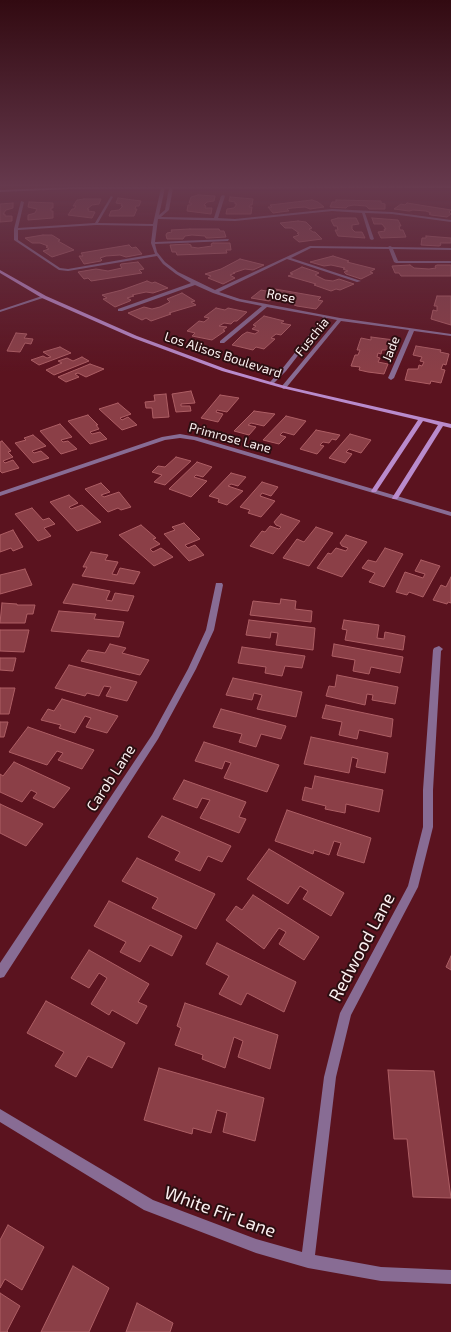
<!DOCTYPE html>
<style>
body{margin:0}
canvas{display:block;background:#5b131f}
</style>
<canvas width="451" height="1332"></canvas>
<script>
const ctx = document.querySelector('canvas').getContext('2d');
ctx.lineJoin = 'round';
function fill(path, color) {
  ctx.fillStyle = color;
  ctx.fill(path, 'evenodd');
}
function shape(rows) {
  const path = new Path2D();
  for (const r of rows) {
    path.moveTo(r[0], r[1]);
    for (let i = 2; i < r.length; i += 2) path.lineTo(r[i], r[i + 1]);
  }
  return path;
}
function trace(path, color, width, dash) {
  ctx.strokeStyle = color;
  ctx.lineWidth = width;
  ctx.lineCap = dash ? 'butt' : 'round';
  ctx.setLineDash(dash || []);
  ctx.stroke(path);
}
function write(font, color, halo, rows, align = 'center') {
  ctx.font = font + ' "Exo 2",sans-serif';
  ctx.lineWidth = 4;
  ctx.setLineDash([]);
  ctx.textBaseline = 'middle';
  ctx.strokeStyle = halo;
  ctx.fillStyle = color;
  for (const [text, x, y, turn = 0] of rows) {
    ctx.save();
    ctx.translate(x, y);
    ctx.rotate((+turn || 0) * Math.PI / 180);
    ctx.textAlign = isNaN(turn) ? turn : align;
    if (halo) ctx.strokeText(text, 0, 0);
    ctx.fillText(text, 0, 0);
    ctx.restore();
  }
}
const building = shape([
 [198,195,215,196,214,201,207,202,204,205,206,206,205,208,212,208,211,214,187,211,188,205,191,205,191,203,189,203,191,197,198,195],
 [230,197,253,199,252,205,250,205,249,207,252,207,251,214,226,214,227,209,234,208,237,204,235,204,235,202,229,201,230,197],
 [118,198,141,201,139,206,136,206,135,209,137,209,134,216,109,216,111,211,119,210,123,206,121,206,122,204,116,203,118,198],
 [84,199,101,199,99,204,92,205,87,209,89,209,88,211,95,212,92,218,68,215,72,209,74,209,76,206,73,206,77,200,84,199],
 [312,200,318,202,324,207,310,209,305,207,292,208,287,209,289,211,288,211,273,213,268,207,272,207,270,205,312,200],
 [336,200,381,201,381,203,385,204,385,209,369,209,366,206,354,205,348,206,346,208,330,207,332,202,336,202,336,200],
 [29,202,53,203,53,208,51,208,51,211,53,211,53,218,28,220,28,215,35,213,37,209,28,207,29,202],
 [13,203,13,208,6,210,3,214,5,214,5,216,12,216,12,221,0,222,0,204,13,203],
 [407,203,451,210,449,212,451,214,447,217,431,215,429,214,431,213,426,211,413,210,409,211,394,209,401,204,405,205,407,203],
 [338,218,356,218,359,224,352,225,352,229,355,232,362,232,365,238,338,236,335,230,338,230,337,226,334,226,331,220,338,218],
 [372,218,398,220,401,226,399,226,400,230,403,230,406,237,381,238,378,232,385,231,384,229,386,229,382,224,374,224,372,218],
 [298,221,306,222,312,228,309,229,313,232,315,232,322,239,299,242,293,237,299,235,297,233,299,233,292,228,285,228,280,223,298,221],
 [190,229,219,229,220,231,224,231,226,237,209,238,206,238,205,236,192,235,185,236,183,239,167,239,166,235,167,233,172,232,171,230,190,229],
 [43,235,52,235,60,240,58,241,74,250,52,257,43,251,49,249,46,247,48,246,40,243,32,243,25,238,43,235],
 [426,236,451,238,451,243,440,243,441,245,439,246,421,245,422,238,426,238,426,236],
 [213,243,230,243,231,250,226,250,227,253,177,255,176,252,172,252,170,245,188,244,191,245,191,247,198,248,212,246,211,244,213,243],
 [129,245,132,248,136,247,142,254,126,257,120,255,106,256,100,258,102,260,101,261,84,264,79,256,83,256,81,253,129,245],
 [333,256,349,261,347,262,375,269,370,272,373,273,361,279,346,274,344,272,348,271,343,269,345,268,331,265,324,266,310,262,333,256],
 [240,259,264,265,253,270,245,269,233,273,235,273,230,275,235,278,223,284,208,278,211,276,205,274,221,269,240,259],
 [138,262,144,269,139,270,142,273,91,281,88,278,84,279,78,272,96,269,108,271,122,268,120,265,121,264,138,262],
 [410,265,414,268,429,269,436,268,435,266,437,265,451,265,451,276,401,276,399,273,395,273,392,266,410,265],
 [302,267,317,272,319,273,315,275,325,280,333,281,339,279,354,284,340,290,336,289,331,291,314,285,316,284,288,276,293,274,290,273,302,267],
 [147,281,152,283,155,282,168,288,153,293,146,292,132,295,134,296,127,298,131,300,130,301,115,307,103,299,107,298,102,295,122,290,147,281],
 [269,288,321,297,318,300,323,301,316,309,297,306,294,305,296,302,290,301,291,300,274,298,269,301,251,298,261,290,266,291,269,288],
 [182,293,195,301,191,302,196,305,169,313,171,314,151,321,146,318,142,320,128,313,144,307,152,309,160,307,170,302,167,299,182,293],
 [437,296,451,296,451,325,431,319,433,310,437,311,437,306,434,306,437,296],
 [216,308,225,310,228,308,247,312,237,321,234,321,231,324,224,323,219,326,227,327,223,330,225,331,212,340,192,336,195,333,187,331,199,321,204,322,209,318,204,317,216,308],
 [264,316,284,321,281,323,291,325,281,335,276,334,271,338,275,339,264,349,256,347,253,350,232,345,242,335,247,332,255,334,259,331,252,329,256,326,253,325,264,316],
 [16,333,27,334,24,338,33,339,31,344,25,343,20,352,7,351,16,333],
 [371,337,394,340,392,350,382,350,381,354,378,353,377,357,380,358,378,362,388,364,384,374,368,372,359,370,360,367,351,366,355,355,358,355,360,350,357,350,361,338,371,340,371,337],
 [416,346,441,350,440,352,449,354,446,365,443,364,441,369,445,370,441,383,431,381,430,384,405,380,408,369,418,369,419,365,422,366,424,362,420,361,422,357,413,355,416,346],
 [60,347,71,353,39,365,31,360,43,356,47,358,51,357,43,352,60,347],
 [82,357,89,361,54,375,46,370,62,363,58,361,67,358,73,361,82,357],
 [90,364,104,369,86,377,78,373,75,374,79,377,66,382,58,377,90,364],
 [191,391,195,403,181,404,181,406,190,406,191,411,176,412,172,394,191,391],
 [166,394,169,417,153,418,152,408,146,408,145,402,155,401,154,395,166,394],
 [220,395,239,398,227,412,217,410,216,412,223,414,218,422,201,418,220,395],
 [118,403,131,414,120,418,122,420,128,417,137,425,122,430,99,409,118,403],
 [254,411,275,414,264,426,251,423,248,425,256,427,249,435,234,431,254,411],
 [88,415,98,425,96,425,99,429,90,432,92,434,100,432,107,439,90,444,68,421,88,415],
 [286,416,306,421,294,435,283,432,280,435,286,437,279,444,263,440,286,416],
 [60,424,72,437,61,440,63,442,68,441,77,449,61,454,40,431,60,424],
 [316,430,340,435,336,440,332,439,329,443,323,442,320,445,324,446,317,454,300,449,316,430],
 [350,434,371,440,361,453,349,449,346,452,352,454,345,463,329,458,350,434],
 [33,435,46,446,32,451,34,453,41,451,49,458,33,463,15,443,26,440,24,438,33,435],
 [2,441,11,451,8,452,13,457,3,461,5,463,13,460,19,468,2,473,0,471,0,442,2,441],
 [176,457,191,461,165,485,154,482,162,475,152,472,158,466,165,467,176,457],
 [197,462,212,467,203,477,196,475,194,477,207,481,191,497,169,489,197,462],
 [231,473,246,477,238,486,231,484,228,486,243,491,227,505,218,502,219,499,209,496,231,473],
 [262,482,278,487,271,496,262,493,260,496,275,501,261,517,248,513,250,510,240,507,262,482],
 [101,483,110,492,101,495,104,497,119,492,131,507,121,510,118,508,108,512,85,489,101,483],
 [69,495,78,503,69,507,71,509,82,505,101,522,77,531,50,502,69,495],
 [32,508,43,520,49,518,55,524,44,528,51,536,38,541,15,514,32,508],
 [281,514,300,521,273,554,250,546,262,531,265,532,270,526,279,529,281,527,276,525,274,522,281,514],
 [184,523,200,539,185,545,188,548,195,545,204,555,189,561,164,534,175,530,172,527,184,523],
 [141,525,156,538,153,539,160,544,150,549,153,552,161,548,173,557,154,566,119,535,141,525],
 [316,527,333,533,309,566,283,558,297,539,304,542,316,527],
 [13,530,23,547,13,551,11,548,0,552,0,535,13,530],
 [346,535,367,542,342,577,317,568,328,553,331,554,336,548,346,551,348,548,342,546,340,543,346,535],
 [385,548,403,554,384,587,369,582,375,573,362,568,368,560,376,562,385,548],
 [91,552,108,555,105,560,118,562,112,574,117,575,120,568,140,572,134,584,82,576,87,567,83,567,91,552],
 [421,560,440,566,423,597,409,592,407,595,396,592,405,572,423,578,425,574,415,571,421,560],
 [25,569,32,585,0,594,0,575,25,569],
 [451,577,451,603,448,602,447,604,433,600,441,585,446,587,451,577],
 [73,584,110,591,106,600,112,601,115,593,134,596,128,611,63,603,73,584],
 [281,599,296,601,295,609,312,611,311,622,250,615,253,601,280,604,281,599],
 [2,603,17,604,17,605,35,605,33,614,27,614,25,623,0,623,2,603],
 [59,611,96,614,94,619,124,622,119,637,51,631,59,611],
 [249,620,315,628,313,650,276,645,278,633,271,632,270,638,246,635,249,620],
 [344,620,379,625,377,638,384,639,385,632,405,636,403,650,345,640,347,630,342,629,344,620],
 [0,630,29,630,24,652,0,651,0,630],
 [110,644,126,648,122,653,149,660,140,675,81,661,88,650,105,653,110,644],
 [334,644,403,657,400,673,371,667,369,674,353,671,355,660,332,656,334,644],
 [242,647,305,656,302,668,285,666,282,676,265,673,266,667,238,663,242,647],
 [0,658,16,658,13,671,0,670,0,658],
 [69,665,137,682,127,701,106,696,111,687,104,686,99,696,87,693,85,696,55,688,69,665],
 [337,675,398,687,395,704,372,700,373,695,367,694,365,705,326,696,329,686,335,687,337,675],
 [233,678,302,692,296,717,257,709,262,695,254,693,252,700,226,695,233,678],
 [0,688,15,688,9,714,0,714,0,688],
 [62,699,118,716,107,733,86,727,91,718,85,716,75,733,59,728,61,725,41,720,48,709,54,711,62,699],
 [326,705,393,719,391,737,359,730,357,739,339,735,342,722,322,718,326,705],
 [221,709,286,726,281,739,261,734,256,747,239,742,242,734,213,727,221,709],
 [0,722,8,722,4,737,0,737,0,722],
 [28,727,94,750,82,769,58,760,63,753,57,751,47,765,9,752,28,727],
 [311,737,388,753,385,773,356,767,358,759,352,757,349,773,304,764,311,737],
 [204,742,279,765,267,792,224,778,231,763,225,761,222,769,195,761,204,742],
 [14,762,70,788,54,808,33,798,37,793,31,790,22,802,0,792,0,774,3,776,14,762],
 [315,776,383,790,379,812,346,804,345,813,325,809,326,806,302,800,305,787,312,789,315,776],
 [184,780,246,802,239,817,246,819,239,833,200,818,210,800,202,798,197,808,173,799,184,780],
 [0,804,43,824,26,846,0,833,0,804],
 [287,810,371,838,364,863,337,855,341,843,334,841,329,855,314,850,313,854,275,841,287,810],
 [162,816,231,846,222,862,208,856,200,871,175,860,180,852,148,837,162,816],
 [269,849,344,893,331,916,303,899,308,891,300,886,288,904,247,879,269,849],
 [137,858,215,894,196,929,152,908,158,898,122,881,137,858],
 [253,895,319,937,304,960,279,944,286,932,279,928,264,949,226,920,236,906,242,910,253,895],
 [109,901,182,936,172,956,150,945,140,962,120,952,126,942,94,926,109,901],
 [217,943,296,982,284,1012,247,993,241,1005,219,994,229,976,206,964,217,943],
 [89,950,149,984,138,1002,147,1006,137,1024,112,1010,109,1015,91,1004,107,978,99,973,89,988,71,978,89,950],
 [451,956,451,970,446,967,451,956],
 [46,1001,125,1043,112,1068,88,1056,76,1077,55,1066,64,1052,27,1033,46,1001],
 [185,1003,278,1035,270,1069,238,1057,243,1041,234,1037,225,1068,202,1059,203,1055,175,1045,181,1028,177,1026,185,1003],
 [159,1068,264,1098,255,1141,223,1132,227,1113,217,1110,211,1133,193,1128,192,1134,144,1120,159,1068],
 [388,1070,434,1071,451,1198,413,1197,407,1139,394,1139,388,1070],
 [8,1225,44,1247,22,1290,5,1279,0,1288,0,1240,8,1225],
 [73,1266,109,1288,89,1332,41,1332,73,1266],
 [0,1293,20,1306,7,1331,8,1332,0,1332,0,1293],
 [137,1303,173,1323,170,1332,126,1332,137,1303]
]);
fill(building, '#8b3f47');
trace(building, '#ad5e64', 1);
fill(shape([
 [163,187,165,188,159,215,165,210,169,188,171,187,173,188,169,210,161,217,214,218,221,196,223,195,225,196,218,218,235,219,332,209,392,212,451,220,451,222,392,214,365,213,374,239,372,240,370,239,362,213,332,211,235,221,158,219,155,242,229,239,228,241,155,244,157,252,165,262,178,272,215,290,310,246,388,247,390,246,392,247,451,248,451,250,393,249,398,261,451,261,451,263,396,263,394,262,389,249,311,248,291,258,361,281,357,282,287,259,219,292,240,299,340,318,451,334,451,336,414,331,394,378,391,380,388,378,409,330,341,321,286,388,284,389,282,388,282,386,337,320,327,318,286,371,272,385,270,384,270,382,282,369,323,317,267,307,224,343,220,343,220,341,262,306,237,301,213,293,195,285,122,311,118,311,118,309,191,283,176,274,163,264,157,256,68,271,59,270,14,240,14,229,21,201,24,202,18,228,95,223,111,196,113,197,98,223,153,224,161,188,163,187],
 [96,225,153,226,151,243,155,254,68,269,60,268,18,240,18,230,96,225],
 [42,296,46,297,0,312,0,310,42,296],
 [180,434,197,437,451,512,451,516,194,440,180,438,165,440,0,496,0,492,162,437,180,434],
 [216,583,222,583,223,585,214,630,196,669,158,739,4,977,0,978,0,963,152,735,188,669,206,630,216,583],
 [439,646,443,649,441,651,433,790,433,827,418,887,351,1015,336,1077,315,1255,381,1267,451,1270,451,1284,381,1281,308,1268,256,1253,144,1210,0,1122,0,1109,153,1200,256,1239,302,1252,324,1077,340,1013,408,886,423,827,423,790,433,650,434,648,439,646]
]), '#886c94');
fill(shape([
 [451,186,451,188,73,189,0,192,0,190,73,187,451,186],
 [0,270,46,296,137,336,226,369,285,386,451,424,451,428,443,426,398,498,397,499,393,499,392,498,438,425,423,421,376,492,372,492,371,491,418,420,282,388,222,371,133,338,42,298,0,273,0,270]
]), '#b98bcc');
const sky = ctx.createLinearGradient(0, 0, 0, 372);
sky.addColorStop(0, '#320a11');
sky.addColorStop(0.5, '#66394d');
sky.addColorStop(1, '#66394d00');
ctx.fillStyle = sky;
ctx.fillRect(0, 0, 451, 372);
write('13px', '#fbf1f1', '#2d0e11', [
 ["Rose",281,296,11],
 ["Fuschia",312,337,-51],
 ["Jade",391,349,-68],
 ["Los Alisos Boulevard",223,355,18],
 ["Primrose Lane",230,438,15]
]);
write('15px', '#fbf1f1', '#2d0e11', [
 ["Carob Lane",111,778,-57]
]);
write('18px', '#fbf1f1', '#2d0e11', [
 ["Redwood Lane",362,947,-62],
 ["White Fir Lane",220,1212,20]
]);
</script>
